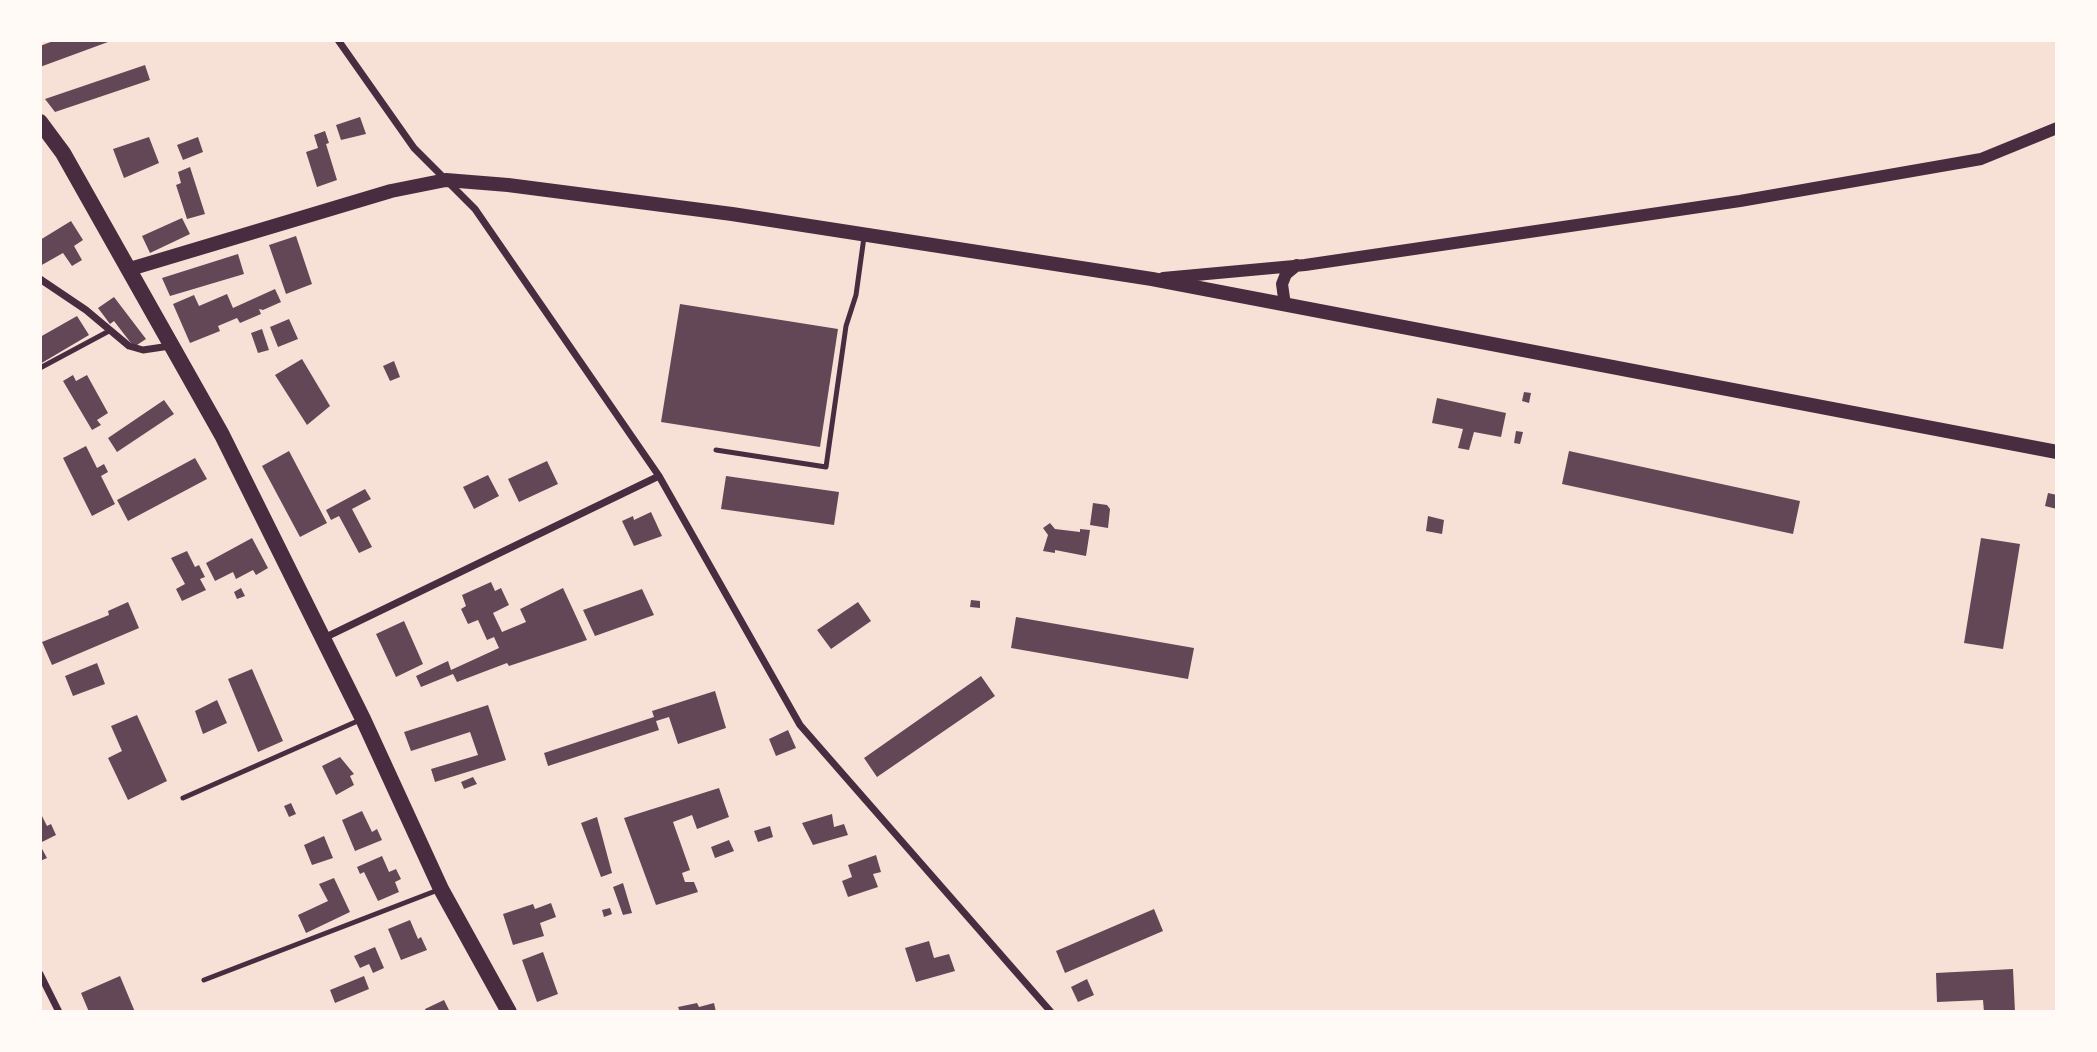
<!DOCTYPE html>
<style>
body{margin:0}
#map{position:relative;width:2097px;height:1052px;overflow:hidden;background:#f7e1d7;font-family:"Space Grotesk",sans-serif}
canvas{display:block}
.frame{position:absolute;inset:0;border:42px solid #fffaf5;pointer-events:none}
</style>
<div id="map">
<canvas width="2097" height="1052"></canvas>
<div class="frame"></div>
</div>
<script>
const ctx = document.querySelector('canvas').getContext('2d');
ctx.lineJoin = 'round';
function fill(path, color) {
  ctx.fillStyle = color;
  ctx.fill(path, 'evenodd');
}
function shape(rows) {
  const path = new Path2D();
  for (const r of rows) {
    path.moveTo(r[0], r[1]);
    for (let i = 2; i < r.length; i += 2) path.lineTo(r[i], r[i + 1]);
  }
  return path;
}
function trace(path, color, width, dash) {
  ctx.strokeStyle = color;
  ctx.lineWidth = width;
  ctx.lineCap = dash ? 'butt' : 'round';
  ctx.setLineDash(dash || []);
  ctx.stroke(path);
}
fill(shape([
 [56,40,108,40,108,42,40,67,40,46],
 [145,65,150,80,55,112,45,99],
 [360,117,366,134,341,140,336,125],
 [325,131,329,143,326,144,337,180,317,187,306,152,318,148,314,135],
 [149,137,159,163,124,178,113,149],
 [198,137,203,152,183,160,177,145],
 [190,167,205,214,187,219,176,185,181,183,178,172],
 [182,218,190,234,150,253,142,236],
 [71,221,83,240,74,246,82,260,72,266,63,253,40,266,40,240],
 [296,236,312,284,286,294,269,245],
 [238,254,244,274,170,296,162,278],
 [275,289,281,302,263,310,259,309,261,314,240,323,237,318,218,326,220,331,190,343,173,304,194,295,199,306,227,294,233,308],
 [114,297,146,339,134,347,114,321,110,324,98,308],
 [680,304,838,329,820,447,661,422],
 [77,316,89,335,40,364,40,337],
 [289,319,298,339,278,347,270,327],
 [262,329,269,350,258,353,251,333],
 [302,359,330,406,307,425,275,375],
 [394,361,400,377,390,381,383,366],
 [73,375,76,381,87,375,108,413,97,420,101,425,92,430,63,381],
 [1524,392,1531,393,1529,403,1522,401],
 [1437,398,1506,413,1501,437,1474,432,1469,450,1458,448,1463,429,1432,423],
 [164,400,174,414,117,452,108,438],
 [1516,431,1523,432,1520,444,1514,443],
 [86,446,97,468,104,464,108,472,101,476,115,504,92,516,63,458],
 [289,451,327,523,300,537,262,466],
 [1569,451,1800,501,1793,534,1562,484],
 [195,458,207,479,128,521,117,500],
 [547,461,558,484,519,502,508,479],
 [488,475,499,496,474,509,463,487],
 [726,476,839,492,834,525,721,509],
 [365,489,371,499,352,509,372,547,359,553,339,516,331,520,326,510],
 [2048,493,2057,495,2057,509,2045,506],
 [1093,503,1107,505,1110,509,1108,528,1090,525],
 [651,512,662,536,634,546,622,521,633,516,634,520],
 [1428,516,1444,520,1442,534,1426,531],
 [1050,523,1055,529,1080,532,1080,529,1090,530,1086,556,1055,550,1055,553,1043,551,1048,535,1043,528],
 [252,538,268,568,256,575,253,570,236,579,233,572,215,581,206,563],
 [1981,538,2020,544,2003,649,1964,643],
 [187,551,195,567,199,565,205,577,200,579,206,590,182,601,176,589,185,584,171,558],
 [491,582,495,591,501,588,509,605,493,613,502,632,526,622,520,609,563,588,587,640,509,666,507,663,457,682,453,674,421,687,416,676,448,661,451,670,499,648,494,637,487,640,478,620,468,624,461,609,466,606,462,595],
 [241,588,245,596,237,599,234,592],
 [642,589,654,615,595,636,583,610],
 [971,600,980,601,980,608,970,607],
 [128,602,139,628,52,665,42,642,109,615,108,611],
 [858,602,871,621,831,649,817,630],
 [1016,617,1194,648,1188,679,1011,648],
 [404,621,423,664,396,677,376,634],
 [97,663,105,684,73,696,65,676],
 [252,669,283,741,258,752,228,679],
 [981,676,995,696,877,777,864,758],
 [715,691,726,728,678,744,669,717,656,721,659,730,548,766,544,753,654,717,652,711],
 [217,700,227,723,203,734,195,711],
 [488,705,506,760,435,782,431,769,478,755,470,732,411,751,404,732],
 [137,715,167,781,128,800,108,758,122,751,111,726],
 [788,730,796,748,776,756,769,739],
 [340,757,354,774,350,776,354,785,336,795,322,766],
 [473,777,477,784,464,789,461,782],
 [719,788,729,817,697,829,692,815,673,822,690,870,682,873,685,882,694,882,698,892,656,905,624,818],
 [291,803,296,814,289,817,284,806],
 [362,811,372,832,377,829,382,840,355,851,342,820],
 [40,812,47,826,51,824,56,835,40,843],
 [832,814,834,827,844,824,848,835,813,845,802,823],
 [597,817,612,873,601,877,581,823],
 [770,826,773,837,758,842,754,831],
 [324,836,333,858,312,865,304,845],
 [729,840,734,851,715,858,711,847],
 [40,845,47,858,40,861],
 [876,855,881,872,873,874,878,887,848,897,842,881,852,877,848,865],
 [382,856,389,872,396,869,401,879,395,882,399,892,378,901,364,872,360,874,357,867],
 [334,878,350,912,306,933,298,915,328,901,319,884],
 [623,883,632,913,623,915,613,887],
 [551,903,556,917,540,923,544,936,513,945,503,914,533,904,535,909],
 [610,908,612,914,604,917,602,910],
 [1154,909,1163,931,1065,973,1056,951],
 [410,920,418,939,421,937,427,950,401,960,388,929],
 [929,941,934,958,949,954,955,971,916,982,905,948],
 [375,947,384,968,373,973,369,964,360,968,354,956],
 [543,952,558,994,537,1002,522,960],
 [2013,969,2015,1012,1984,1012,1983,1000,1937,1002,1936,973],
 [120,976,135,1012,89,1012,81,993],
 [364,976,369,989,335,1003,330,990],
 [1087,979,1094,995,1078,1002,1071,987],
 [444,1000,450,1012,426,1012,425,1009],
 [697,1003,699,1007,714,1003,716,1012,680,1012,678,1007]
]), '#644757');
trace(shape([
 [40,368,109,331],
 [716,450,826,467,846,326,856,295,864,237],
 [183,798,360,720],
 [204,980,438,890]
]), '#4a2c40', 5);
trace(shape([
 [338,40,414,148,475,209,659,476,800,725,1051,1012],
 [40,279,86,310,129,346,143,350,170,346],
 [324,638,659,476],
 [40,974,59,1012]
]), '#4a2c40', 7);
trace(shape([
 [1163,278,1305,265,1740,201,1981,159,2057,128],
 [1285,305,1282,284,1286,274,1297,265]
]), '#4a2c40', 12);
trace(shape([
 [130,269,391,191,446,180,508,185,732,214,1152,279,2057,452]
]), '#4a2c40', 14);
trace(shape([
 [40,122,63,153,222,435,363,719,441,889,509,1012]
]), '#4a2c40', 16);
</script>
